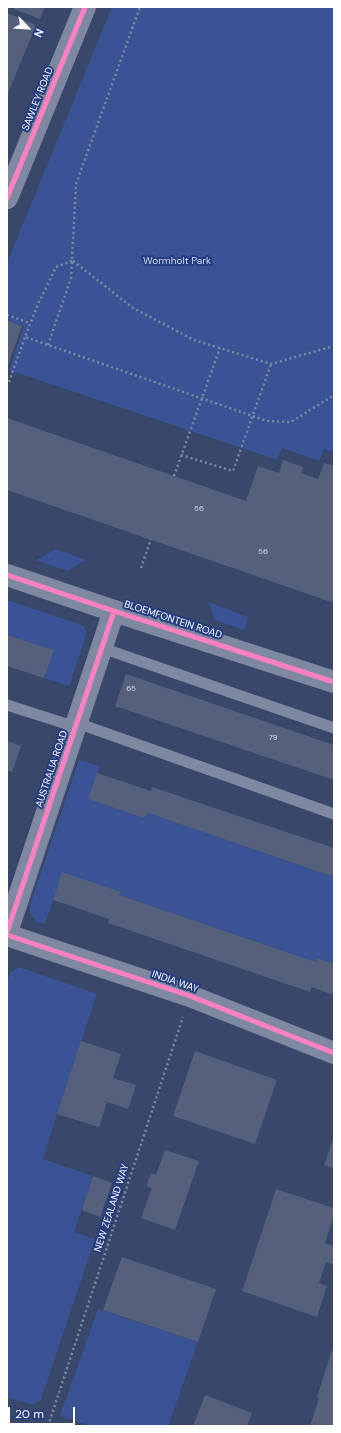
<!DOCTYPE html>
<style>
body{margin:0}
#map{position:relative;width:341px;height:1433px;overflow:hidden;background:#39476b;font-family:"DM Sans",sans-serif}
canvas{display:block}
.frame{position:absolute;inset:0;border:8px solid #fff;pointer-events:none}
.north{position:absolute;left:8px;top:8px;width:40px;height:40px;-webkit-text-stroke:3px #253d7f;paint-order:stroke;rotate:115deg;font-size:11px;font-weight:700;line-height:16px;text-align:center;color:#fff}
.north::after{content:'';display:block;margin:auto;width:14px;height:18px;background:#fff;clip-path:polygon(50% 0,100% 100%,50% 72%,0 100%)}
.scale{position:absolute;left:8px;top:1407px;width:67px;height:18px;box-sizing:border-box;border:2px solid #fff;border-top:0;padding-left:5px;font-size:12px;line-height:14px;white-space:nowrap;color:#fff;-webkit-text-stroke:3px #253d7f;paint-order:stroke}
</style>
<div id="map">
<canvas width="341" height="1433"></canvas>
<div class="frame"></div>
<div class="north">N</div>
<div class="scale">20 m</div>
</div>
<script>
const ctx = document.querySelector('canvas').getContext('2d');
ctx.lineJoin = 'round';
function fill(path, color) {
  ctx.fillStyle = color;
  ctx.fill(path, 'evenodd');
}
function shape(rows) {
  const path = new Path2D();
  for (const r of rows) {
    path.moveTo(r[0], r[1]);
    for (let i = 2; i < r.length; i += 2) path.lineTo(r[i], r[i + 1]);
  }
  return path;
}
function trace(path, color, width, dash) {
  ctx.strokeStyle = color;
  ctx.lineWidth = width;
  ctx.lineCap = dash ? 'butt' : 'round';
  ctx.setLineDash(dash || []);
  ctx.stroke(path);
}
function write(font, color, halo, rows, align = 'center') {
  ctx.font = font + ' "DM Sans",sans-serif';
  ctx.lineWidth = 4;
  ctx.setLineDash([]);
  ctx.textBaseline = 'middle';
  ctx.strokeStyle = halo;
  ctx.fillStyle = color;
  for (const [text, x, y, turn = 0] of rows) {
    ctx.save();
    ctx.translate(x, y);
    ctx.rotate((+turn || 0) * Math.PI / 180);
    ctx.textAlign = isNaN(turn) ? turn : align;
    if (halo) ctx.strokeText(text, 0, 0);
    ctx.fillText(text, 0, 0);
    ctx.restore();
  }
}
fill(shape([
 [112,7,334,7,334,453,324,449,319,461,282,448,277,460,9,370,24,326,7,320,7,263],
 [56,549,86,560,67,571,36,560],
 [7,600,79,624,84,627,87,633,69,686,44,678,53,650,7,635],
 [208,602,248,617,244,630,215,620],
 [79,760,100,766,89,799,144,818,148,813,334,877,334,964,317,958,316,962,119,895,120,892,62,873,45,924,37,922,33,917,30,912,31,902],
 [19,967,97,994,57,1114,43,1159,93,1176,74,1232,95,1239,41,1399,33,1405,7,1397,7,982,10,973],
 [98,1309,198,1342,168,1426,92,1426,60,1416]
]), '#395395');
fill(shape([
 [15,7,45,7,40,19,14,9],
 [7,13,36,25,7,96],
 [7,320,22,326,7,368],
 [7,418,246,501,258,466,279,473,283,460,303,467,301,473,318,479,324,463,334,466,334,603,7,490],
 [7,635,54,650,44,678,7,666],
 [126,674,334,745,334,780,115,706],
 [7,741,21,746,12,772,7,770],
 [97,773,151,791,152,787,334,848,334,877,148,813,144,818,88,799],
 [62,872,121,892,119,895,316,962,317,958,334,964,334,995,311,987,310,992,108,923,109,919,53,900],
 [81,1041,121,1054,113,1078,136,1085,128,1109,107,1102,99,1127,57,1114],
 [195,1051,277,1080,255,1144,173,1116],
 [334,1137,334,1168,324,1165],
 [165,1150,199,1161,175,1230,141,1218,152,1188,146,1186,151,1173,156,1175],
 [93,1176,112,1183,100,1217,82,1210],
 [276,1189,334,1208,334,1215,325,1243,334,1246,334,1265,326,1262,319,1283,327,1286,317,1317,242,1291],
 [122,1257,216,1289,198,1342,103,1310],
 [332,1350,334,1351,334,1426,310,1426,319,1398,317,1397],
 [205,1395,252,1413,247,1426,193,1426]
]), '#54607c');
trace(shape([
 [72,261,56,267,38,304,25,337,267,421,291,422,334,395],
 [73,261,133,308,194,340,271,364,334,346],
 [7,315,30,323],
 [48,345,71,278,76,184,140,7],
 [9,382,25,337],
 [181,455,233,471,271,364],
 [174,476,220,348],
 [141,568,151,539],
 [48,1426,183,1017]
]), '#7f88a1', 2.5, [2, 3]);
trace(shape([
 [102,648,334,728],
 [7,705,76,727],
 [77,723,334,814]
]), '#7f88a1', 11);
trace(shape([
 [7,198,85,7],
 [7,932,114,611],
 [7,935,190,996,334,1053]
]), '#7f88a1', 22);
trace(shape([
 [7,575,114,611,334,682]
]), '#7f88a1', 22);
trace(shape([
 [7,198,85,7],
 [7,575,114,611,334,682],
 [7,932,114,611],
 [7,935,190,996,334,1053]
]), '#ff80c0', 5);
write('8px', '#d4d7de', null, [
 ["56",199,509],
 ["56",263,552],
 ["65",131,689],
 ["79",273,738]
]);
write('10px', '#fff', '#253d7f', [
 ["SAWLEY ROAD",38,99,-68],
 ["BLOEMFONTEIN ROAD",173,620,18],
 ["AUSTRALIA ROAD",52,769,-71],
 ["INDIA WAY",175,982,19],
 ["NEW ZEALAND WAY",112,1208,-72]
]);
write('10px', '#ced9f5', '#253d7f', [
 ["Wormholt Park",177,261]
]);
</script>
